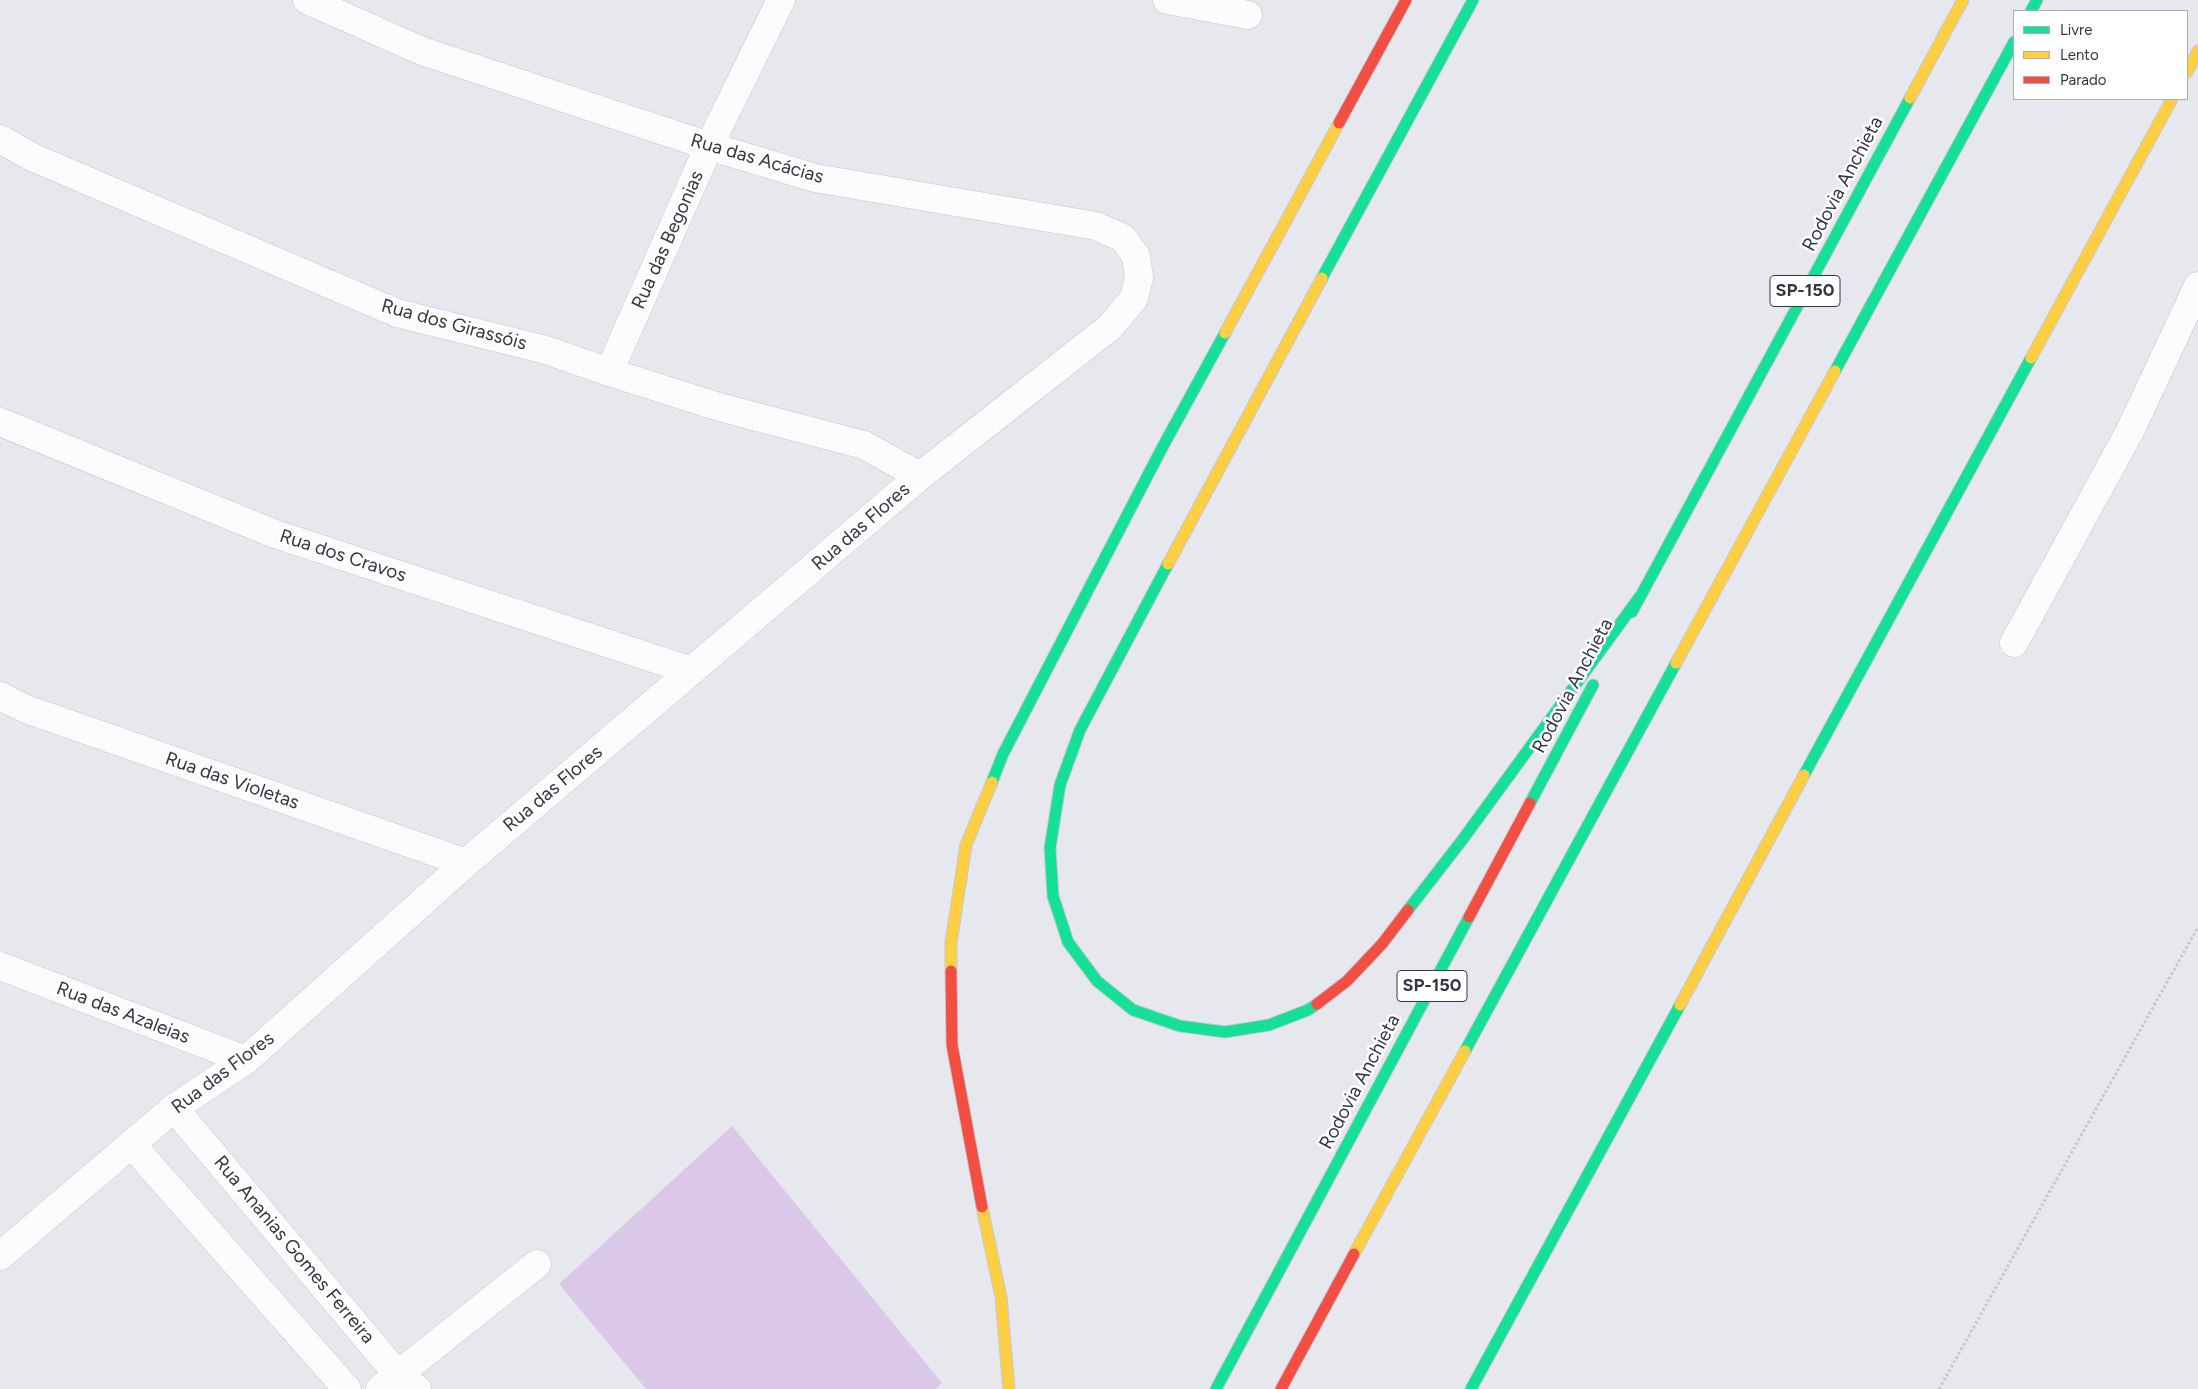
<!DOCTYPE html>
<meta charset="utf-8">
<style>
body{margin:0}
#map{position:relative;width:2198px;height:1389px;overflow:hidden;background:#e7e8ee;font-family:Figtree,sans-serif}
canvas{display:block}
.legend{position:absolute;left:2013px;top:10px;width:175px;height:90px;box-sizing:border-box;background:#fff;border:1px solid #aeafb4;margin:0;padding:6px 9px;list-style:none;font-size:15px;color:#343743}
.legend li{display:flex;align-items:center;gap:10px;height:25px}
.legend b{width:25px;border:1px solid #aeafb4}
</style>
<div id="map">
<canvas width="2198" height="1389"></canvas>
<ul class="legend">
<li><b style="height:6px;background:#16e098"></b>Livre</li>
<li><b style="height:6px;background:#ffcf43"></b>Lento</li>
<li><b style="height:6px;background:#f24e42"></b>Parado</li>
</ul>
</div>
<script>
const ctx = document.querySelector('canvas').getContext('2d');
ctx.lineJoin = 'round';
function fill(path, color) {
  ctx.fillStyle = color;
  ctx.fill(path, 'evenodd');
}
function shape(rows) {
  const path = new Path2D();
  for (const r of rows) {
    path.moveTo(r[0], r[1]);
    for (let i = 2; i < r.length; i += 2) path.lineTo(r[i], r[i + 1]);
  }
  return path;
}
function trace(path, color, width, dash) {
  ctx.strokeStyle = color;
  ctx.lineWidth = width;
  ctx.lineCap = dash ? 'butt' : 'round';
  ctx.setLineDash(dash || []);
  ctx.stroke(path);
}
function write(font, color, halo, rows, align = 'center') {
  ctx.font = font + ' Figtree,sans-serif';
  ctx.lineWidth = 5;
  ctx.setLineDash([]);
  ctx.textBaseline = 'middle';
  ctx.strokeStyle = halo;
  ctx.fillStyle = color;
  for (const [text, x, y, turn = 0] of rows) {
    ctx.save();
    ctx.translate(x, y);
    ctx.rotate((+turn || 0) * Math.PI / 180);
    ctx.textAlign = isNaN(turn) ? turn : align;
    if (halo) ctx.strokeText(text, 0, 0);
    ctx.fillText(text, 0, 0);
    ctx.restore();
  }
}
fill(shape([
 [732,1126,942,1383,936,1389,646,1389,559,1284]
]), '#dbc8e9');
const street = shape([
 [1167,0,1248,15],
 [0,139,32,157,397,313,546,350,609,372,719,407,864,445,920,476],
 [609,372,709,146,781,0],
 [0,422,275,534,692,671],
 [2014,643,2130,431,2198,286],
 [0,696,26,709,466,863],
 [0,966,246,1060],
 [174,1108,398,1375,417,1389],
 [132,1145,347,1389],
 [0,1256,174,1108,246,1060,466,863,920,476,1110,327,1134,298,1139,278,1136,256,1123,238,1096,226,815,178,709,146,422,51,307,0],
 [380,1389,537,1264]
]);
const fast = shape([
 [2031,11,2037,0],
 [1322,278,1473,0],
 [1835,371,2014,42],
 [1168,564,1080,730,1060,785,1050,848,1053,896,1068,942,1097,981,1133,1010,1180,1026,1225,1032,1269,1025,1308,1010,1317,1004],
 [1632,612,1910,98],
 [1804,775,2031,358],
 [992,782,1003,754,1162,448,1225,333],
 [1530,803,1593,685],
 [1408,910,1463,839,1641,595],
 [1465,1051,1676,663],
 [1216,1389,1469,917],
 [1471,1389,1680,1005]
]);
const slow = shape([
 [2187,72,2198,51],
 [1910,98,1963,0],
 [1225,333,1339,123],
 [2031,358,2172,99],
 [1168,564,1322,278],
 [1676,663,1835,371],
 [951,971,951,943,966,845,992,782],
 [1680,1005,1804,775],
 [982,1207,1001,1297,1009,1389],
 [1354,1254,1465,1051]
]);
const jam = shape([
 [1339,123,1406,0],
 [1469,917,1530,803],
 [951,971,952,1045,982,1207],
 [1317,1004,1347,981,1382,944,1408,910],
 [1281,1389,1354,1254]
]);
trace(street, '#c4c6cc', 29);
trace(fast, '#c5c7d5', 13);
trace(slow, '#c5c7d5', 13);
trace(jam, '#c5c7d5', 13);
trace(shape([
 [1939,1389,2198,927]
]), '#c6c7cc', 3, [2.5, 2.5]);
trace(street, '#fbfcfc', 28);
trace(fast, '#16e098', 11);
trace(slow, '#ffcf43', 11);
trace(jam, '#f24e42', 11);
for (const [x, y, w] of [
 [1805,291,70],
 [1432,986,70]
]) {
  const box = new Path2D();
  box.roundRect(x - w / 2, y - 15.5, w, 31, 4);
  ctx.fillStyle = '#fff';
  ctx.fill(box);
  trace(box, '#343743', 1);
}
write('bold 18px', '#343743', null, [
 ["SP-150",1805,291],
 ["SP-150",1432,986]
]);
write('19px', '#343743', '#fff', [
 ["Rua das Acácias",757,159,16],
 ["Rodovia Anchieta",1843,184,-62],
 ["Rua das Begonias",668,240,-66],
 ["Rua dos Girassóis",454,325,15],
 ["Rua das Flores",861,527,-41],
 ["Rua dos Cravos",343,556,18],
 ["Rodovia Anchieta",1573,686,-62],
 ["Rua das Violetas",232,781,19],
 ["Rua das Flores",553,789,-40],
 ["Rua das Azaleias",123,1013,21],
 ["Rua das Flores",223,1073,-37],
 ["Rodovia Anchieta",1360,1082,-62],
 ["Rua Ananias Gomes Ferreira",294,1250,50]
]);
</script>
